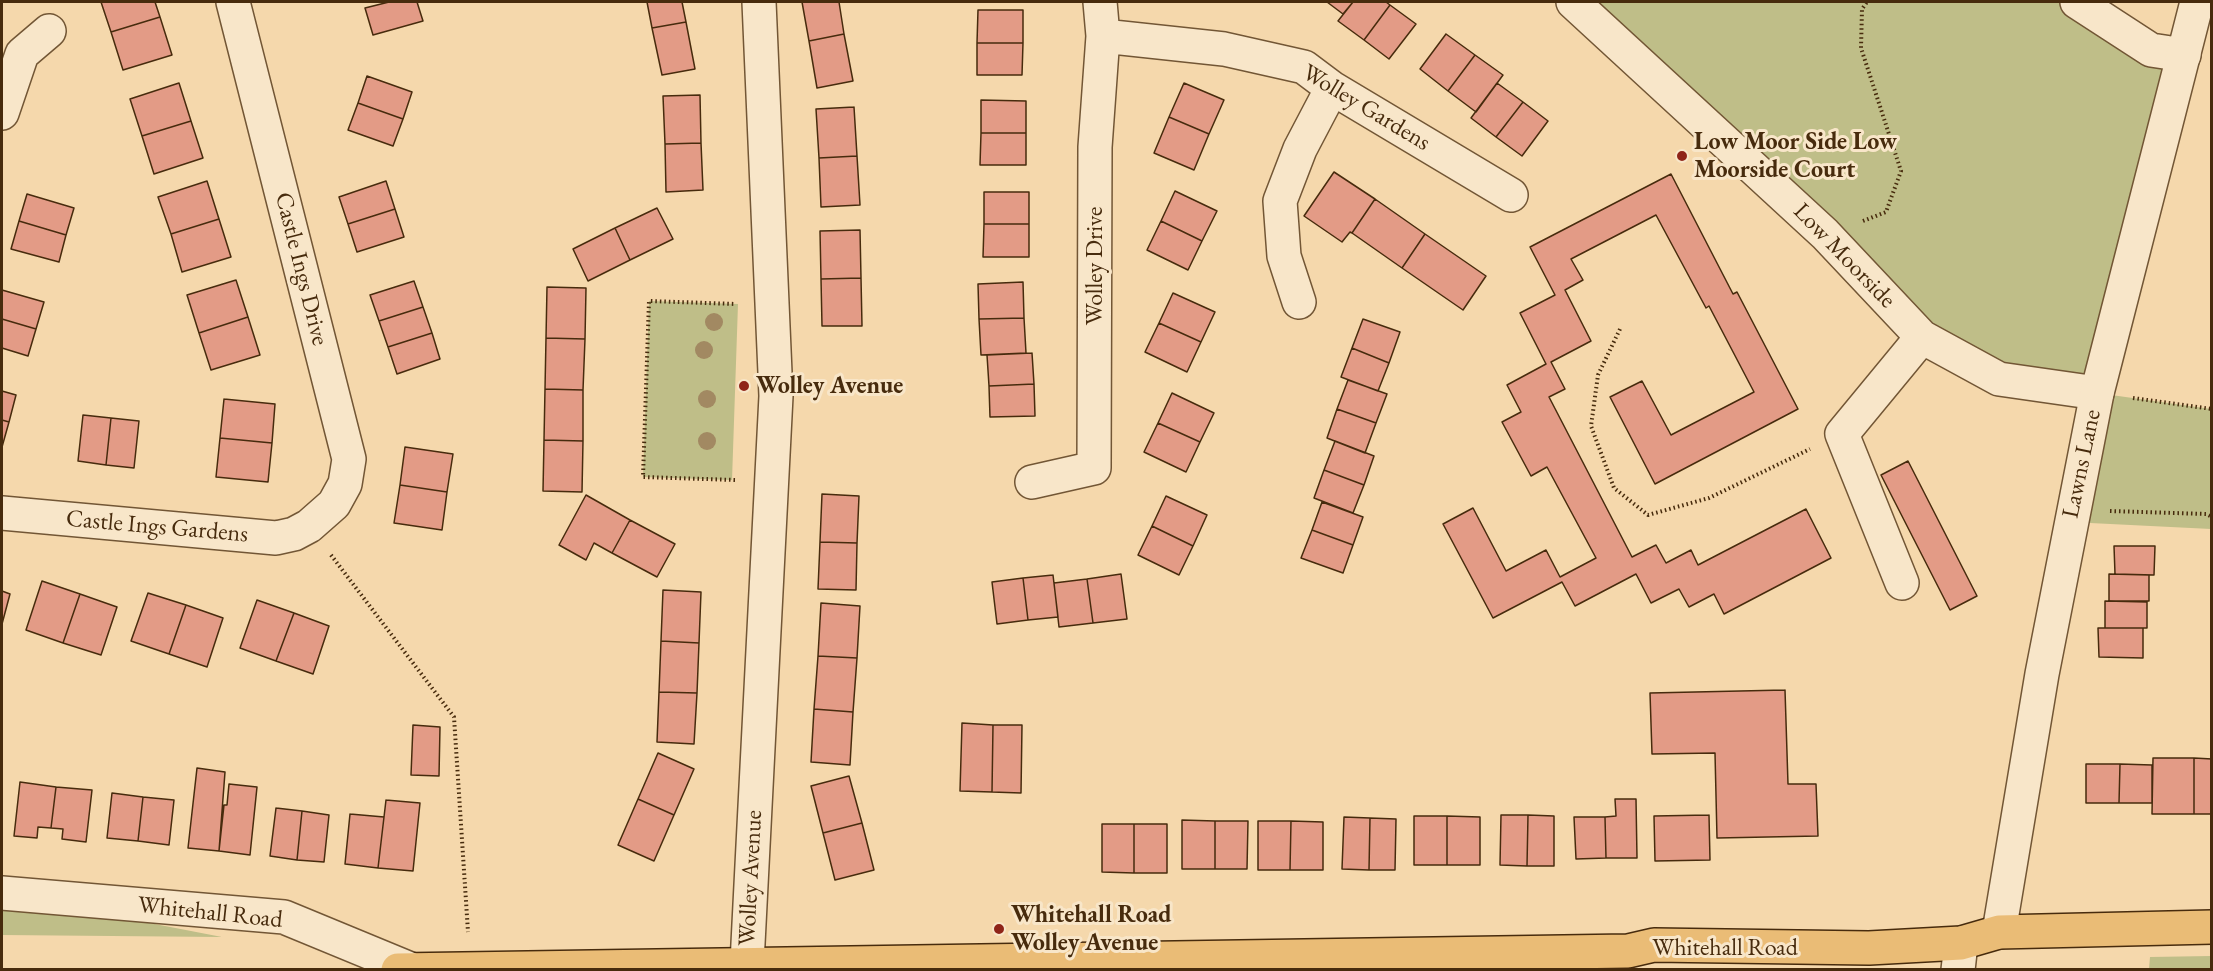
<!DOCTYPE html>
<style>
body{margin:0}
#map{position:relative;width:2213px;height:971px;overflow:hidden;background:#f5d8ac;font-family:"EB Garamond",serif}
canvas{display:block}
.frame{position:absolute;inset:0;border:3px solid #472b0d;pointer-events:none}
</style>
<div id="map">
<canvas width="2213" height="971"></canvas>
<div class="frame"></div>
</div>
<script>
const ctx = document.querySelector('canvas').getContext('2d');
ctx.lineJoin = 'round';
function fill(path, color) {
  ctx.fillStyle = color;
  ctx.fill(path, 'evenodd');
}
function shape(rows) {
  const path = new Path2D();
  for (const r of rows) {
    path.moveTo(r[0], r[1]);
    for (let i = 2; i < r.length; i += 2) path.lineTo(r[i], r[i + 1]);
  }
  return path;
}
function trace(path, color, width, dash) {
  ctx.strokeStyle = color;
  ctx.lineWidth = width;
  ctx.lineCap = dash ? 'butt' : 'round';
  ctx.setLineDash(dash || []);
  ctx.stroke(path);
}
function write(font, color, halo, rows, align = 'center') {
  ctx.font = font + ' "EB Garamond",serif';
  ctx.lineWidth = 6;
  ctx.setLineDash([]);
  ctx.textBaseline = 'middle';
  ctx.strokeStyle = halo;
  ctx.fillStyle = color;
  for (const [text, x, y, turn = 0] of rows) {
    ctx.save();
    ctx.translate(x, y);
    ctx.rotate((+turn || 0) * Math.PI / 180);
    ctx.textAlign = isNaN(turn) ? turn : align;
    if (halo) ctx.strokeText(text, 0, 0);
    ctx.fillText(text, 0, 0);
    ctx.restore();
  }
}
fill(shape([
 [1573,2,2077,2,2184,55,2097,393,2211,409,2211,529,2070,522,2097,393,1922,337],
 [649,301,738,304,732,480,643,477],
 [2,908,134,920,222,937,2,935],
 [2211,956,2211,969,2149,969,2150,957]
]), '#bfbe88');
const building = shape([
 [101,2,155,2,160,17,111,32,101,2],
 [389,2,417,2,423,21,373,35,365,8,389,2],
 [647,2,682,2,686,22,652,28,647,2],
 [802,2,839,2,844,34,809,41,802,2],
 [1327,2,1353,2,1343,14,1327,2],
 [1353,2,1386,2,1390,5,1364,40,1338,21,1353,2],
 [1390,5,1416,24,1389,59,1364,40,1390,5],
 [978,10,1023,10,1023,43,977,43,978,10],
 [160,17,172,55,123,70,111,32,160,17],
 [686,22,695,69,662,75,652,28,686,22],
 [844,34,853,81,817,88,809,41,844,34],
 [1446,34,1475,55,1448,91,1420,69,1446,34],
 [977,43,1023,43,1022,75,977,75,977,43],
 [1475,55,1503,75,1476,112,1448,91,1475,55],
 [367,76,412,92,403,119,358,103,367,76],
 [179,83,191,121,142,136,130,99,179,83],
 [1184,83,1224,100,1209,134,1169,117,1184,83],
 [1497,83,1523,102,1496,137,1471,118,1497,83],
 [700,95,701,143,665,144,663,96,700,95],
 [981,100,1026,101,1026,133,981,133,981,100],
 [1523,102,1548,121,1522,156,1496,137,1523,102],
 [358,103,403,119,393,146,348,130,358,103],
 [854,107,857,156,819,158,816,109,854,107],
 [1169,117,1209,134,1194,170,1154,153,1169,117],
 [191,121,203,158,154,174,142,136,191,121],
 [981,133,1026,133,1026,165,980,165,981,133],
 [701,143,703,190,666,192,665,144,701,143],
 [857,156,860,205,821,207,819,158,857,156],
 [1334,172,1375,199,1352,233,1350,232,1342,242,1304,216,1334,172],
 [1671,174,1733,294,1737,292,1798,409,1655,484,1610,397,1642,381,1671,435,1754,392,1709,306,1706,308,1656,215,1571,259,1583,280,1565,290,1591,341,1551,362,1565,389,1549,397,1632,557,1656,545,1666,563,1691,550,1698,565,1806,509,1831,558,1724,614,1714,594,1689,607,1679,589,1651,603,1636,574,1575,606,1562,582,1493,618,1443,524,1473,508,1506,571,1546,550,1560,577,1596,558,1547,467,1531,476,1502,422,1521,412,1507,385,1546,364,1520,313,1555,295,1530,247,1671,174],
 [207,181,219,219,171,234,158,197,207,181],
 [386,181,395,209,348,224,339,197,386,181],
 [1175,191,1217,211,1202,241,1161,221,1175,191],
 [984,192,1029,192,1029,224,984,224,984,192],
 [27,194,74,208,66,235,19,221,27,194],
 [1375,199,1425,234,1402,268,1352,233,1375,199],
 [657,208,673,239,630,260,615,228,657,208],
 [395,209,404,237,357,252,348,224,395,209],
 [219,219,231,257,182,272,171,234,219,219],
 [19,221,66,235,59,262,11,249,19,221],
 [1161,221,1202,241,1188,270,1147,250,1161,221],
 [984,224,1029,224,1029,257,983,257,984,224],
 [615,228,630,260,588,281,573,249,615,228],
 [860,230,861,278,821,279,820,231,860,230],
 [1425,234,1486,276,1463,310,1402,268,1425,234],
 [861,278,862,326,822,326,821,279,861,278],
 [236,280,248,317,199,333,187,295,236,280],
 [414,281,423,307,379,321,370,295,414,281],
 [1023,282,1024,318,979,319,978,284,1023,282],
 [547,287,586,288,585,339,546,338,547,287],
 [2,290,44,302,36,329,2,319,2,290],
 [1173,293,1215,312,1201,342,1159,323,1173,293],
 [423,307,432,333,388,347,379,321,423,307],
 [248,317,260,355,211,370,199,333,248,317],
 [1024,318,1026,353,981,355,979,319,1024,318],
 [2,319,36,329,28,356,2,348,2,319],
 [1363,319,1400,332,1389,363,1352,348,1363,319],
 [1159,323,1201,342,1187,372,1145,352,1159,323],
 [432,333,440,359,397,374,388,347,432,333],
 [546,338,585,339,583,390,545,389,546,338],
 [1352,348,1389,363,1378,391,1341,377,1352,348],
 [1032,353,1034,384,989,386,987,355,1032,353],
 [1348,380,1387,394,1376,423,1337,409,1348,380],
 [1034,384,1035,416,990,417,989,386,1034,384],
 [545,389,583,390,583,441,544,440,545,389],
 [2,391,16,395,9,422,2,420,2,391],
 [1172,393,1214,413,1200,442,1158,423,1172,393],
 [224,399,275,404,272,443,220,438,224,399],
 [1337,409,1376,423,1365,453,1327,438,1337,409],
 [83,415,111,418,106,465,78,461,83,415],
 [111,418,139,421,134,468,106,465,111,418],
 [2,420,9,422,2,447,2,420],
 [1158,423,1200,442,1186,472,1144,452,1158,423],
 [220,438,272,443,268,482,216,477,220,438],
 [544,440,583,441,582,492,543,491,544,440],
 [1335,441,1374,456,1364,485,1324,470,1335,441],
 [405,447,453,454,447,492,400,485,405,447],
 [1908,461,1977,596,1950,610,1881,475,1908,461],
 [1324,470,1364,485,1353,513,1314,498,1324,470],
 [400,485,447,492,442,530,394,523,400,485],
 [822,494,859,496,857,543,820,542,822,494],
 [586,495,630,520,612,553,594,543,586,560,559,545,586,495],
 [1166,496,1207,515,1193,546,1152,526,1166,496],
 [1322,502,1363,517,1353,545,1312,530,1322,502],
 [630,520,675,544,657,577,612,553,630,520],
 [1152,526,1193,546,1179,575,1138,555,1152,526],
 [1312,530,1353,545,1343,573,1301,558,1312,530],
 [820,542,857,543,856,590,818,589,820,542],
 [2114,546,2155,546,2154,575,2115,574,2114,546],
 [1121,574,1127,619,1093,623,1087,579,1121,574],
 [2109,574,2149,575,2149,601,2109,601,2109,574],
 [1053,575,1058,617,1028,620,1023,578,1053,575],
 [1023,578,1028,620,997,624,992,582,1023,578],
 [1087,579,1093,623,1059,627,1054,583,1087,579],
 [42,581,80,594,63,643,26,630,42,581],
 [663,590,701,592,699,643,661,641,663,590],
 [2,591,10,594,2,624,2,591],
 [148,593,186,605,169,654,131,641,148,593],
 [80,594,117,607,101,655,63,643,80,594],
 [257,600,294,613,276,661,240,648,257,600],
 [2105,601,2147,602,2147,628,2105,628,2105,601],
 [821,603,860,606,857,658,818,656,821,603],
 [186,605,223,618,207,667,169,654,186,605],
 [294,613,329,626,313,674,276,661,294,613],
 [2098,628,2143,628,2143,658,2099,657,2098,628],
 [661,641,699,643,697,693,659,692,661,641],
 [818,656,857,658,853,712,814,709,818,656],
 [1785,690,1788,784,1816,784,1818,836,1717,838,1715,753,1652,754,1650,693,1785,690],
 [659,692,697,693,694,744,657,742,659,692],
 [814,709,853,712,850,765,811,762,814,709],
 [962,723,993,725,992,792,960,791,962,723],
 [413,725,440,727,439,776,411,775,413,725],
 [993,725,1022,725,1021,793,992,792,993,725],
 [658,753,694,769,674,815,638,799,658,753],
 [2153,758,2194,758,2194,814,2152,814,2153,758],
 [2194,758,2212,759,2212,814,2194,814,2194,758],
 [2086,764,2120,764,2119,803,2086,803,2086,764],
 [2120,764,2152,765,2152,803,2119,803,2120,764],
 [197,768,225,772,219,851,188,848,197,768],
 [849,776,862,823,823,833,811,786,849,776],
 [20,782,56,787,51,828,38,827,37,838,14,836,20,782],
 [229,784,257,787,250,855,219,851,224,805,227,805,229,784],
 [56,787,92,790,86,842,62,839,63,829,51,828,56,787],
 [112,793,143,797,138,841,107,838,112,793],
 [143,797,174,800,169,845,138,841,143,797],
 [638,799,674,815,654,861,618,845,638,799],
 [1615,799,1636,799,1637,858,1606,858,1605,817,1616,816,1615,799],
 [386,800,420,803,413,871,378,868,386,800],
 [276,808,302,811,297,860,270,856,276,808],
 [302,811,329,815,324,862,297,860,302,811],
 [350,814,384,817,378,868,345,864,350,814],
 [1501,815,1528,815,1527,866,1500,865,1501,815],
 [1528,815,1554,816,1554,866,1527,866,1528,815],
 [1709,815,1710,860,1655,861,1654,816,1709,815],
 [1414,816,1447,816,1447,865,1414,865,1414,816],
 [1447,816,1480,817,1480,865,1447,865,1447,816],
 [1344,817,1370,818,1369,870,1342,869,1344,817],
 [1574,817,1605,817,1606,858,1576,859,1574,817],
 [1370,818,1396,819,1395,870,1369,870,1370,818],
 [1182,820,1215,821,1215,869,1182,869,1182,820],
 [1215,821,1248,821,1247,869,1215,869,1215,821],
 [1258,821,1291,821,1290,870,1258,870,1258,821],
 [1291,821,1323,822,1323,870,1290,870,1291,821],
 [862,823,874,870,835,880,823,833,862,823],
 [1102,824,1134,824,1134,873,1102,872,1102,824],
 [1134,824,1167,824,1167,873,1134,873,1134,824]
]);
fill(building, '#e39b86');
trace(building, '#472b0d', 1.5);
const minor = shape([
 [1573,2,1825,234,1922,337,1999,379,2097,393],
 [2077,2,2151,50,2184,55],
 [1103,36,1224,49,1304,67,1332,88,1511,195],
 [2,113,22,54,49,31],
 [1299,302,1284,256,1280,201,1300,149,1332,88],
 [1032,482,1094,468,1095,147,1103,36,1100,2],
 [2,513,276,538,294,534,309,526,334,504,345,484,349,459,233,2],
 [1902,583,1842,434,1922,337],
 [2,893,284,917,410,969],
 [747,963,776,396,759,2],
 [1958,970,1961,943]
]);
const tertiary = shape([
 [1999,932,2042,674,2097,393,2197,2]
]);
const primary = shape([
 [398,970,1628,951,1654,945,1869,948,1961,943,1999,932,2212,927]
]);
trace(minor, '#725635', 36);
trace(tertiary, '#725635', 36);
trace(primary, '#472b0d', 36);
trace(shape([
 [1863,221,1886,212,1901,171,1861,48,1862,9,1867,2],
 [1620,329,1598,375,1591,426,1614,488,1648,515,1709,498,1810,449],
 [2133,398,2212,409],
 [735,480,643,477,649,301,736,304],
 [2110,511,2206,514,2212,517],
 [331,555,454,717,468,932]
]), '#472b0d', 4, [1.5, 3]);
trace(minor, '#f8e6c9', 33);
trace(tertiary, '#f8e6c9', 33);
trace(primary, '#eabc76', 33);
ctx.fillStyle = '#a28962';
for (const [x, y] of [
 [714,322],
 [704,350],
 [707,399],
 [707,441]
]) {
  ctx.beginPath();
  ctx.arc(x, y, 9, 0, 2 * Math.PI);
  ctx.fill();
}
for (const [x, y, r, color] of [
 [1682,156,6,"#8f2418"],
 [744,386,6,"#8f2418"],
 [999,929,6,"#8f2418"]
]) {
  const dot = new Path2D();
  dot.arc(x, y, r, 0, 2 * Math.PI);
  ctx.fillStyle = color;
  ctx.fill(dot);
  trace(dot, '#f8e6c9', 2);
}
write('24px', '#472b0d', '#f8e6c9', [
 ["Wolley Gardens",1366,108,31],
 ["Low Moorside",1844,256,46],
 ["Wolley Drive",1095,266,-90],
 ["Castle Ings Drive",301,269,76],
 ["Lawns Lane",2082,464,-78],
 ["Castle Ings Gardens",157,527,5],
 ["Wolley Avenue",751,878,-87],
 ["Whitehall Road",210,913,6],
 ["Whitehall Road",1725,948]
]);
write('bold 24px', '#472b0d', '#f8e6c9', [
 ["Low Moor Side Low",1694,142],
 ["Moorside Court",1694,170],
 ["Wolley Avenue",756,386],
 ["Whitehall Road",1011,915],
 ["Wolley Avenue",1011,943]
], 'left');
</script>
